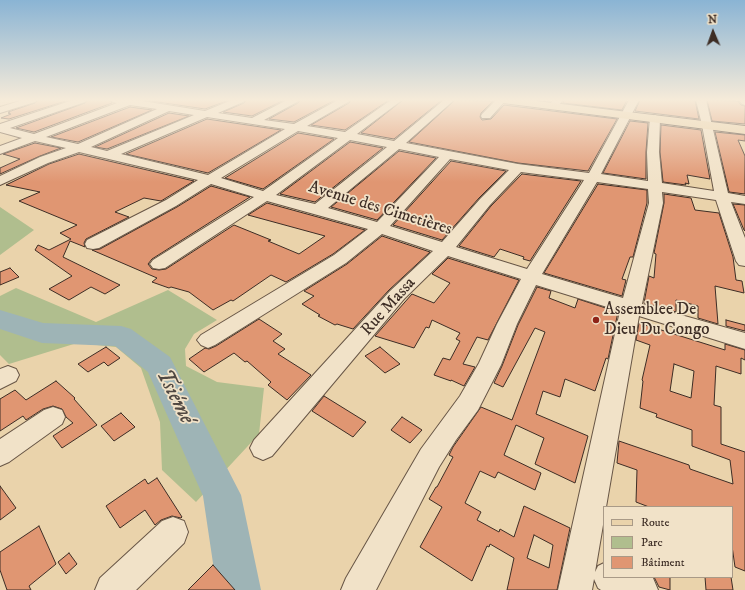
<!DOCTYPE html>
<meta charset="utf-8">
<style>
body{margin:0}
#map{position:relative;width:745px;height:590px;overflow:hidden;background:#ead3ab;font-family:"IM FELL DW Pica",serif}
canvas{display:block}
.legend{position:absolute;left:603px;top:506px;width:130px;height:72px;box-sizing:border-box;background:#f1e2c8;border:1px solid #a99a87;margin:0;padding:5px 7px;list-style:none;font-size:12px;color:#3d2d25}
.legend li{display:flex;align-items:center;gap:8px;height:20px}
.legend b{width:20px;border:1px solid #a99a87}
.north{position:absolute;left:693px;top:12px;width:40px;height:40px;-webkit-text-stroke:3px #f1e2c8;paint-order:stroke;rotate:358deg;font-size:11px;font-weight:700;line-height:16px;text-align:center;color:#3d2d25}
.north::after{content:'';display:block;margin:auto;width:14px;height:18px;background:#3d2d25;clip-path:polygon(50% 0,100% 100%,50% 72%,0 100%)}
</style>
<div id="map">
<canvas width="745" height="590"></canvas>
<ul class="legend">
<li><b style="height:5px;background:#ead3ab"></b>Route</li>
<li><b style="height:11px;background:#b0be8e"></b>Parc</li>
<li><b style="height:11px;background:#e09672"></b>Bâtiment</li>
</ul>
<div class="north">N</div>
</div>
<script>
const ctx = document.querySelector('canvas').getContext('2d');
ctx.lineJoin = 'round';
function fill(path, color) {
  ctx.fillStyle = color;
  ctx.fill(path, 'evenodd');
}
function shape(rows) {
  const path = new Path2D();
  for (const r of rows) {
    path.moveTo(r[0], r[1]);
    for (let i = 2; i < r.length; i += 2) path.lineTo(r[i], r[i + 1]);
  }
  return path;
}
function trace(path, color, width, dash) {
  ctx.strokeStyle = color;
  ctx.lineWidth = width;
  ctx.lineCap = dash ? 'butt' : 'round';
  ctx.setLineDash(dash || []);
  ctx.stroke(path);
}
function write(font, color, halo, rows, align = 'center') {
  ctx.font = font + ' "IM FELL DW Pica",serif';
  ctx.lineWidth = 3.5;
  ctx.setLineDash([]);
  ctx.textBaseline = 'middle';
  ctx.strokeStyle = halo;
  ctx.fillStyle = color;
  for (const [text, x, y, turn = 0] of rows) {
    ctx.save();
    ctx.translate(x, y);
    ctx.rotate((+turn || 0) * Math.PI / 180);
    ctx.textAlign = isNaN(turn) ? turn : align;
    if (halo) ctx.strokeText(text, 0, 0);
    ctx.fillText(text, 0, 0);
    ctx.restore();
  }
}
fill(shape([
 [0,207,34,230,0,255],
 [16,288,96,322,168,290,217,320,194,334,185,349,186,366,217,382,264,388,259,434,196,502,162,470,160,422,141,368,116,347,77,343,9,364,0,355,0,296]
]), '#b0be8e');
fill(shape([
 [0,310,43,323,121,326,131,329,170,357,241,495,261,590,217,590,203,496,148,372,115,346,42,343,0,329,0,310]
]), '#9eb4b6');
const building = shape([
 [38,100,69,100,9,119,1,118,11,114,8,113,10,113,8,112,35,103,38,100],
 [88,100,110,100,112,103,34,132,16,128,85,103,88,100],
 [144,100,229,100,205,109,144,100],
 [246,100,284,100,252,116,223,112,244,103,246,100],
 [300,100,335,100,294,122,269,119,298,103,300,100],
 [351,100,389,100,345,130,311,125,349,103,351,100],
 [403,100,442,100,394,139,361,133,403,100],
 [455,100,493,101,481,113,480,117,482,120,491,119,504,105,617,119,588,171,518,163,409,142,455,100],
 [564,100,627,100,622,110,563,103,564,100],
 [640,100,695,100,699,119,635,111,640,100],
 [707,100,738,101,741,105,745,106,745,124,712,121,707,100],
 [130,107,152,110,78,142,51,137,130,107],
 [169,113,189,116,107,149,95,147,169,113],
 [207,119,281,130,208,173,126,154,207,119],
 [630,121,648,123,646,152,646,179,603,173,630,121],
 [661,125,701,130,710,179,687,175,689,184,685,183,686,185,663,182,660,152,661,125],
 [715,132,745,135,745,141,738,140,745,156,745,194,729,192,715,132],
 [298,133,334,139,263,189,225,178,298,133],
 [350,142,383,148,315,202,280,194,350,142],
 [35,143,61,148,40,156,0,174,0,168,20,159,3,154,35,143],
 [399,151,436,158,377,220,331,207,399,151],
 [79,154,194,181,161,201,144,198,115,212,129,217,86,239,84,243,85,247,70,241,63,257,120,285,105,294,91,287,69,300,49,289,72,276,35,250,38,245,49,250,71,239,60,233,77,225,19,201,40,192,6,185,49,164,79,154],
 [451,161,506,171,479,198,442,240,393,225,451,161],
 [522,174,581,181,530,261,523,259,524,257,500,249,494,257,459,246,491,206,522,174],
 [598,184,647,190,647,203,633,257,630,257,622,279,626,280,622,296,544,273,598,184],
 [211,186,250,197,152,259,148,264,152,269,159,270,166,269,234,225,271,240,268,241,299,254,325,236,248,215,267,203,365,230,333,254,286,282,271,275,233,301,231,300,213,310,189,292,171,287,169,288,152,282,157,278,92,250,100,249,177,207,211,186],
 [664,194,691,198,695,210,719,213,733,257,736,280,742,281,744,293,715,286,718,324,698,318,698,306,676,300,676,312,644,303,649,276,654,278,656,254,654,253,664,203,664,194],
 [733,204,745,205,745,231,744,230,733,204],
 [382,236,430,252,389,290,353,329,337,324,335,325,318,316,320,315,302,304,314,296,304,291,347,264,382,236],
 [448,258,519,280,488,340,477,337,463,364,475,367,464,386,451,380,451,381,434,375,443,358,450,360,460,341,456,339,460,333,432,320,429,328,426,327,414,348,375,336,412,294,434,303,450,283,432,274,448,258],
 [10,268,19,277,0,285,0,272,10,268],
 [537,287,551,291,549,298,575,308,578,299,618,312,608,359,606,358,595,391,565,379,560,397,543,391,536,414,588,436,575,483,535,464,544,438,516,425,504,455,541,473,535,490,498,472,495,478,480,471,465,503,481,512,477,520,499,532,500,529,514,537,524,506,570,528,557,590,507,590,514,558,490,544,489,547,487,546,472,581,420,547,442,507,429,499,436,487,437,487,453,457,449,455,453,447,481,407,512,420,545,332,535,328,503,387,494,383,502,366,518,325,537,287],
 [534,535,553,545,549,568,527,558,534,535],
 [259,319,282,334,273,341,285,349,278,354,311,375,287,400,268,385,271,382,247,361,245,362,234,353,204,372,189,359,205,348,209,349,216,346,259,319],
 [726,320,745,325,745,331,726,326,726,320],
 [639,323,725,350,725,344,745,350,745,360,741,358,741,374,716,366,714,405,721,407,721,444,745,452,745,571,735,567,732,546,732,507,649,507,636,502,637,470,617,463,619,441,689,465,690,469,733,484,730,460,692,446,692,430,656,417,657,414,640,408,643,381,642,380,650,345,636,340,639,323],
 [674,364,694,371,691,398,670,391,674,364],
 [106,347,120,358,108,366,104,362,88,372,78,364,106,347],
 [380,347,400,364,385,373,365,356,380,347],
 [56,381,75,398,74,399,97,425,62,448,53,436,73,423,66,417,62,409,53,406,43,409,26,420,23,416,0,431,0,399,15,390,26,400,56,381],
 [324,396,366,422,353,437,312,411,324,396],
 [121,413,135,427,114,441,101,426,121,413],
 [402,417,422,430,410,443,391,430,402,417],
 [157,478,182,517,181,518,172,516,161,520,155,525,145,510,120,528,106,506,145,479,148,484,157,478],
 [0,486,16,508,0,520,0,486],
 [39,526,56,564,29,586,31,590,7,590,0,570,0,552,39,526],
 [69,553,77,564,66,574,58,562,69,553],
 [213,565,235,590,188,590,213,565],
 [654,577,670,577,670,590,659,587,654,577],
 [705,577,731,577,733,590,706,590,705,577]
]);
fill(building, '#e09672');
trace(building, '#3d2d25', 1);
const minor = shape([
 [23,100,37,100,35,102,0,113,0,107,23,100],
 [73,100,87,100,85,102,10,128,34,134,117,103,113,102,111,100,136,100,205,111,232,100,245,100,243,102,218,113,252,118,287,100,299,100,297,102,264,120,294,124,338,100,350,100,348,102,307,126,345,132,391,100,402,100,357,134,394,141,444,100,454,100,406,143,518,164,589,173,629,100,639,100,601,174,648,181,647,152,650,118,655,115,660,118,659,152,662,183,714,191,702,125,703,123,701,121,696,100,706,100,728,193,745,196,745,204,731,202,745,238,745,266,739,265,736,261,716,200,662,192,663,203,642,304,745,333,745,349,639,316,606,507,604,507,604,519,595,572,598,566,604,563,604,577,650,577,653,578,658,590,601,590,598,588,594,579,592,590,558,590,620,311,536,285,517,324,501,365,478,410,456,440,439,467,376,590,341,590,346,578,421,449,460,396,479,363,497,324,521,279,448,256,404,299,272,456,263,460,254,456,250,448,254,440,390,291,433,251,382,234,346,263,215,345,208,348,201,345,197,340,201,335,334,255,368,229,267,201,165,268,159,269,153,268,150,264,153,260,254,197,211,184,176,206,99,248,93,249,87,248,85,244,87,240,166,200,198,180,79,152,48,163,0,185,0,176,40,157,66,148,35,141,0,154,0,146,22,138,0,132,0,124,73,100],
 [130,105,157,109,78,144,46,137,130,105],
 [169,111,194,115,107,151,91,147,169,111],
 [207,117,285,129,208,175,121,154,207,117],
 [298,131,338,138,263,191,221,178,298,131],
 [350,140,387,147,315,204,276,195,350,140],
 [399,149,439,157,377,222,328,208,399,149],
 [450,159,509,170,480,199,442,242,390,226,450,159],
 [521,172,584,180,527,269,456,247,490,205,521,172],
 [597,182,648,189,649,203,623,298,542,274,597,182],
 [496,100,506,100,490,118,482,118,481,116,482,114,496,100],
 [553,100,563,100,558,106,555,107,550,104,553,100],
 [739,100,745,100,745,105,742,104,739,100],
 [8,366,16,369,19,375,16,381,0,389,0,369,8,366],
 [53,407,62,410,65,417,62,424,9,462,0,466,0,439,44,410,53,407],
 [173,517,184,521,188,532,184,543,136,590,95,590,100,578,162,521,173,517]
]);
const major = shape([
 [497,100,528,100,745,126,745,134,503,103,497,100]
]);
trace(minor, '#685646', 2);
trace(major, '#3d2d25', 2);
fill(minor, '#f1e2c8');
fill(major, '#ead3ab');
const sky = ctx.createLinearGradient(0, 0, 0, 182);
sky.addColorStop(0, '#8ab4d4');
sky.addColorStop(0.55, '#f6ebd9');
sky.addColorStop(1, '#f6ebd900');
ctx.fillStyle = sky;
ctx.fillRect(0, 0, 745, 182);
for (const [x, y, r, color] of [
 [596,320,4,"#8f2418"]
]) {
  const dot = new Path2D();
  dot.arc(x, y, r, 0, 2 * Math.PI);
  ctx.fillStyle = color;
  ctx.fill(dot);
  trace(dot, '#f1e2c8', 1.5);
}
write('17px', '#3d2d25', '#f1e2c8', [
 ["Avenue des Cimetières",380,209,17],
 ["Rue Massa",389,307,-48]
]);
write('17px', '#3d2d25', '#f1e2c8', [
 ["Assemblee De",604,310],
 ["Dieu Du Congo",604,330]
], 'left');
write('italic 22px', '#504842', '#f1e2c8', [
 ["Tsiémé",174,397,63]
]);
</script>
